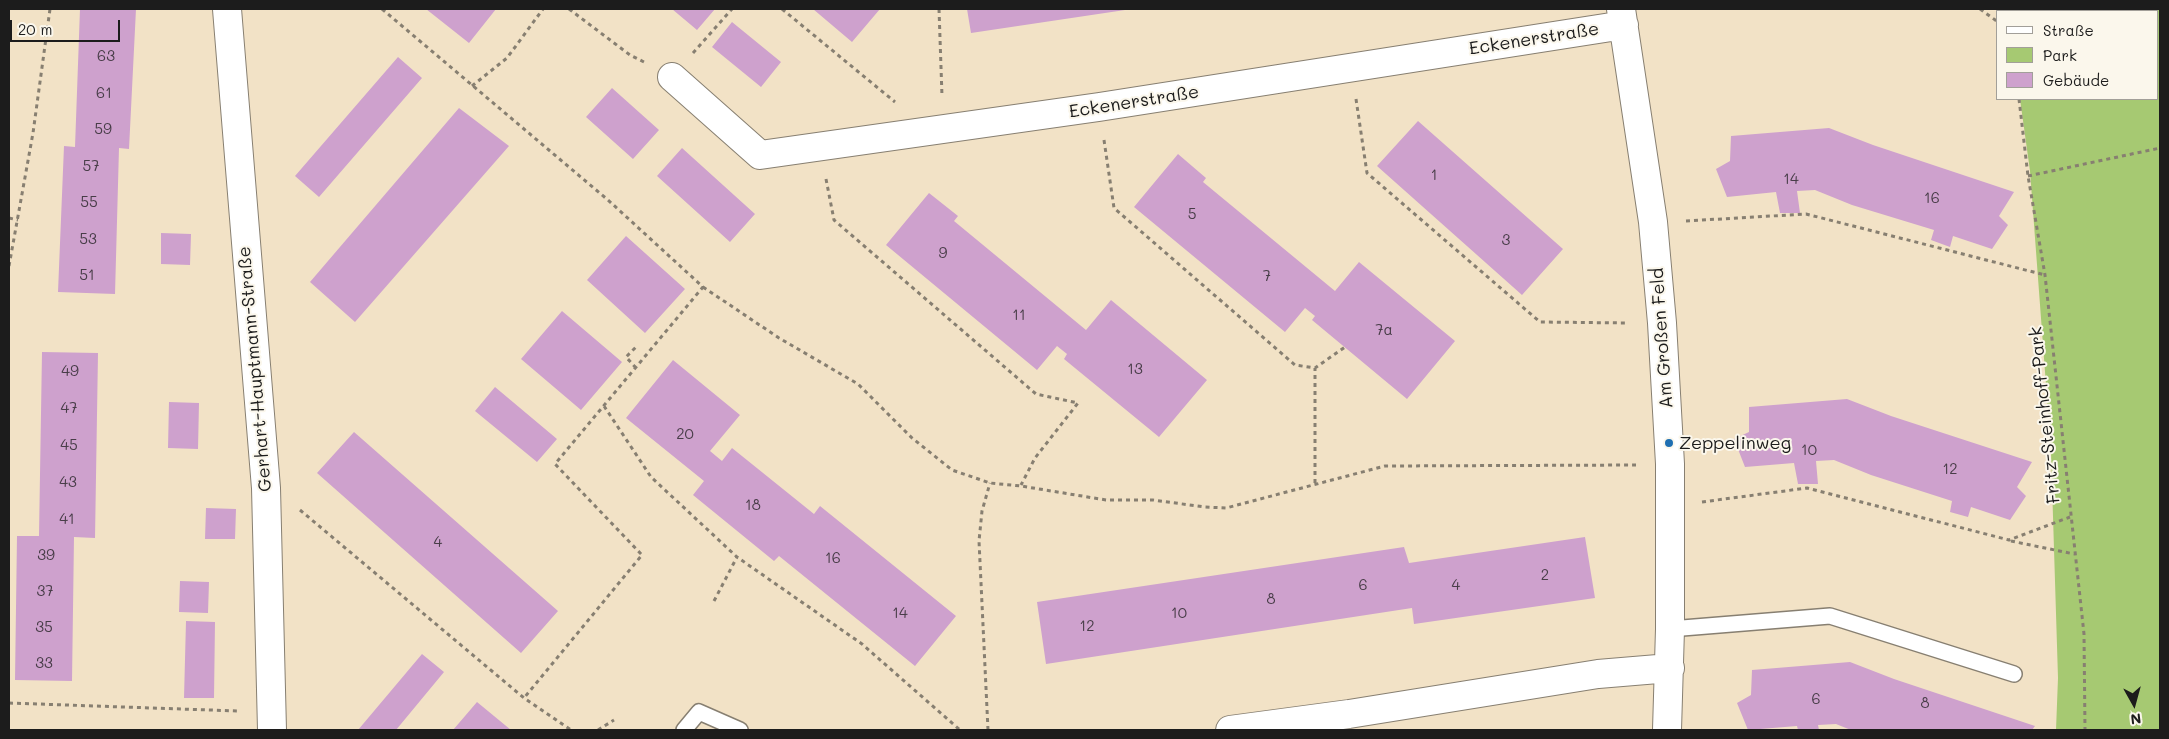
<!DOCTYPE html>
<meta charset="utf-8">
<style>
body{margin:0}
#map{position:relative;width:2169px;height:739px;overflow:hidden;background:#f2e2c6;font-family:Mali,sans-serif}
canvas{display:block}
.frame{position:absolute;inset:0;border:10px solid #1c1c1c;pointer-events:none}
.legend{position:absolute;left:1996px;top:10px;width:162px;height:90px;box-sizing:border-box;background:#fbf7ec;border:1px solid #a29f99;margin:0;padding:6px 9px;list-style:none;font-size:15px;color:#1c1c1c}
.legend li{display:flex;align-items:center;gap:10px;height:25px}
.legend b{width:25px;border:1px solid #a29f99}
.north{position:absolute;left:2109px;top:679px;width:50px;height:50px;-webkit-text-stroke:4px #fbf7ec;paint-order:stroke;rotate:173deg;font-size:14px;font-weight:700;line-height:20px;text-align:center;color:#1c1c1c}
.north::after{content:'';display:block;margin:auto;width:18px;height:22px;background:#1c1c1c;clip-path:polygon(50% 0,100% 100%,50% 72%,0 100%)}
.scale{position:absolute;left:10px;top:20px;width:110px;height:22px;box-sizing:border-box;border:2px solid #1c1c1c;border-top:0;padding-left:6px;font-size:15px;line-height:18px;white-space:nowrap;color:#1c1c1c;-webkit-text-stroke:4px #fbf7ec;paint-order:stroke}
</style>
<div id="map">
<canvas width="2169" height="739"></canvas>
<div class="frame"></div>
<ul class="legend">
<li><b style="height:6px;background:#fff"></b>Straße</li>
<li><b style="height:14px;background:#a6c972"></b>Park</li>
<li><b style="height:14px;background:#cea1cd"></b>Gebäude</li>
</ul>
<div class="north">N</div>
<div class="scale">20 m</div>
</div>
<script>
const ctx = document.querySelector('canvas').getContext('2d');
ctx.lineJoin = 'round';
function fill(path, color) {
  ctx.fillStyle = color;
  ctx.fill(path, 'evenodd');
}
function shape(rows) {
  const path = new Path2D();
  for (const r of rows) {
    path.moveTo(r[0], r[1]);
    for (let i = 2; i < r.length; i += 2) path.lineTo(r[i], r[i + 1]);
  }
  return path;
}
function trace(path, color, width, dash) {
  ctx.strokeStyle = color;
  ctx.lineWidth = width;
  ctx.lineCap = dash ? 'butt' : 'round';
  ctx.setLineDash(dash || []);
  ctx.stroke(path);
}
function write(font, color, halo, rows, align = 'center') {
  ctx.font = font + ' Mali,sans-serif';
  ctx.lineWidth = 4;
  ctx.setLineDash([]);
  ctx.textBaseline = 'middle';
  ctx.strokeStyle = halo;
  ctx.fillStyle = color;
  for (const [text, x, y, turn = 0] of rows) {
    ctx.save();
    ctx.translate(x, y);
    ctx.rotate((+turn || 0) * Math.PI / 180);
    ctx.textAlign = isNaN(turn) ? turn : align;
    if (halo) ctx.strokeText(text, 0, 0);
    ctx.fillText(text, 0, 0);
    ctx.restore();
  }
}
fill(shape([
 [2007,9,2160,9,2160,730,2056,730,2058,678,2051,452,2030,171,2020,99,2158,99,2158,11,2008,11]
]), '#a6c972');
fill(shape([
 [80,9,136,9,129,149,119,148,115,294,58,292,64,146,75,147],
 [426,9,496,9,469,43],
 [672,9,715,9,697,30],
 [813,9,880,9,852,42],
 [967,9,1125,9,1125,10,971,33],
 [732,22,781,62,761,87,712,47],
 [398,57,422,78,319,197,295,176],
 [612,88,659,130,633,159,586,117],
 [459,108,509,146,355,322,310,282],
 [1418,121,1563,249,1522,295,1377,166],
 [1829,128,1873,145,2014,192,1999,216,2008,225,1992,249,1953,236,1950,247,1931,240,1934,230,1852,205,1815,190,1797,191,1800,213,1780,213,1776,192,1727,197,1716,169,1730,161,1731,136],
 [682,148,755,214,730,242,657,176],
 [1178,154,1206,178,1203,182,1335,291,1359,262,1455,341,1407,399,1312,320,1315,316,1305,308,1285,332,1134,207],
 [929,193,958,216,954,221,1086,330,1111,300,1207,380,1159,437,1064,359,1067,354,1057,346,1037,370,886,245],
 [161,233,191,234,190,265,161,264],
 [626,236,685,289,645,333,587,280],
 [562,311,622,362,581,410,521,359],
 [42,352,98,353,95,538,74,537,72,681,15,680,17,536,39,536],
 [673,360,740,415,710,451,722,461,732,448,814,514,820,506,956,616,915,666,779,556,774,561,693,495,704,481,626,418],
 [495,387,557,439,537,462,475,411],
 [1847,399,1891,416,2032,462,2017,487,2026,496,2010,520,1971,507,1968,517,1950,512,1952,501,1871,475,1834,460,1816,461,1818,484,1798,484,1794,463,1745,467,1734,439,1749,432,1749,407],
 [169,402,199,403,198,449,168,448],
 [354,432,558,611,521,653,317,473],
 [206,508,236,509,235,539,205,539],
 [1585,537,1595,598,1414,624,1412,608,1046,664,1037,602,1404,547,1409,563],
 [180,581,209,582,208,613,179,612],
 [186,621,215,622,214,698,184,698],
 [422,654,444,672,396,730,358,730],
 [1850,662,1894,679,2035,726,2032,730,1851,730,1836,724,1818,725,1819,730,1798,730,1797,726,1748,730,1737,703,1751,695,1752,670],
 [477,702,511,730,453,730]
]), '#cea1cd');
const service = shape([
 [1670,629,1830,616,2014,674],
 [684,730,699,712,740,730]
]);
const minor = shape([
 [227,9,266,488,272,730],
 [1621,9,1653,222,1662,323,1670,464,1670,629,1667,730],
 [672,77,760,155,1099,107,1624,25],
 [1230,730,1349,714,1598,674,1670,668]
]);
trace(service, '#877f71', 18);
trace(minor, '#877f71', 30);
trace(shape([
 [382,9,608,200,703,287,555,464,642,555,524,698],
 [569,9,630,55,644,62],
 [782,9,895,102],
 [939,9,942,96],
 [1980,9,1998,22],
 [2008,9,2008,11],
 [693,53,732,9],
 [472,86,507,58,543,9],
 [1356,99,1367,173,1540,322,1628,323],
 [2019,99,2028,176,2045,275,2084,634,2085,730],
 [1104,140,1114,208,1295,365,1315,368,1345,347],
 [2028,176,2160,148],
 [826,179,834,220,1036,394,1078,403,1035,458,1021,485],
 [9,218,18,220],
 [1686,221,1806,214,2045,275],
 [9,266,33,133,50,9],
 [703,287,779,338,858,384,912,438,952,470,990,483,1021,486,1106,500,1153,500,1205,507,1226,508,1385,466,1636,465],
 [636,368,626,357,636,347],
 [604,406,651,477,737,557,862,644,960,730],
 [1315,483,1315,368],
 [1702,502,1807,488,2009,540,2070,517],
 [300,510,524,698,571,730],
 [2011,541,2074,554],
 [714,601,737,557],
 [9,703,238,711],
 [598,730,614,720],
 [988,730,979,541,982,511,990,483]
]), '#877f71', 3, [4, 4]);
trace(service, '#fff', 15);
trace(minor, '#fff', 28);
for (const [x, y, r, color] of [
 [1669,443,5,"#1f6fb2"]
]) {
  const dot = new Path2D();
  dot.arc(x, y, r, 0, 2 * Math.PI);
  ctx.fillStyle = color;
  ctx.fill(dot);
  trace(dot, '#fbf7ec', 2);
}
write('15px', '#483d48', null, [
 ["63",106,56],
 ["61",104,93],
 ["59",103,129],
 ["57",91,166],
 ["1",1434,175],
 ["14",1791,179],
 ["16",1932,198],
 ["55",89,202],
 ["5",1192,214],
 ["53",88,239],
 ["3",1506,240],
 ["9",943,253],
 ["51",87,275],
 ["7",1267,276],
 ["11",1019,315],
 ["7a",1384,330],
 ["13",1135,369],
 ["49",70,371],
 ["47",69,408],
 ["20",685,434],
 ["45",69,445],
 ["10",1809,450],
 ["12",1950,469],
 ["43",68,482],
 ["18",753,505],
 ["41",67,519],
 ["4",438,542],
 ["39",46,555],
 ["16",833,558],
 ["2",1545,575],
 ["6",1363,585],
 ["4",1456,585],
 ["37",45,591],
 ["8",1271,599],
 ["14",900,613],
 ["10",1179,613],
 ["12",1087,626],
 ["35",44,627],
 ["33",44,663],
 ["6",1816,699],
 ["8",1925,703]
]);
write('18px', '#1c1c1c', '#fbf7ec', [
 ["Eckenerstraße",1534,39,-9],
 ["Eckenerstraße",1134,102,-9],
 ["Am Großen Feld",1662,338,-94],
 ["Gerhart-Hauptmann-Straße",255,369,-95],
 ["Fritz-Steinhoff-Park",2045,415,-96]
]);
write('18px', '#1c1c1c', '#fbf7ec', [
 ["Zeppelinweg",1679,443]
], 'left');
</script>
